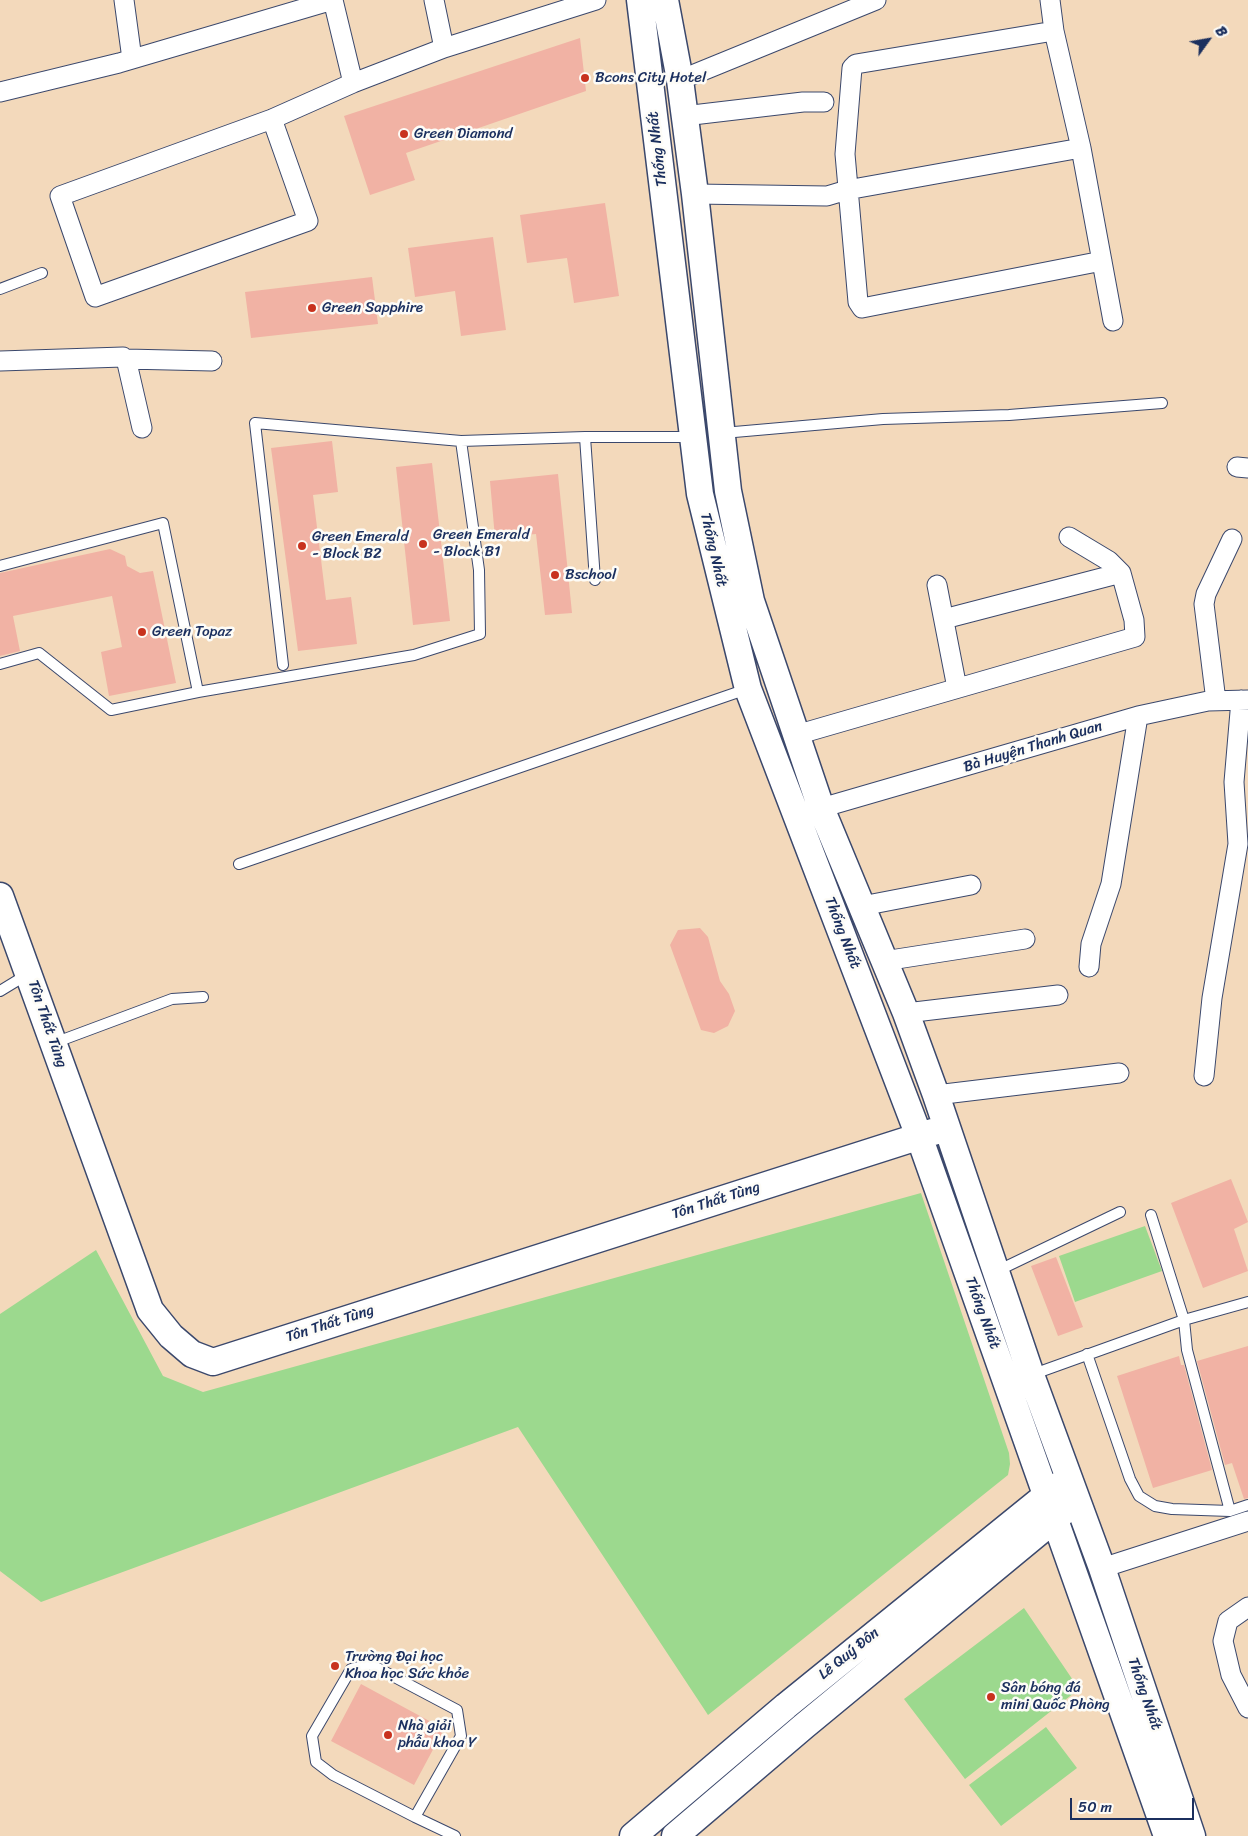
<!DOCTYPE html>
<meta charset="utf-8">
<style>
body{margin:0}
#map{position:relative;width:1248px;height:1836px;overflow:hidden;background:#f3d9bb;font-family:Sriracha,sans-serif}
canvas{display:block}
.north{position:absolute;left:1183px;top:15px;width:50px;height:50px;-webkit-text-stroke:4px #fdfcf7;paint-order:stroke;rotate:58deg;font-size:14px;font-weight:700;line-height:20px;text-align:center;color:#1b2f5e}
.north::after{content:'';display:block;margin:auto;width:18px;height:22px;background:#1b2f5e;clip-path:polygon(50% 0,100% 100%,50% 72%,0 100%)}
.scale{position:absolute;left:1070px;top:1798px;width:124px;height:22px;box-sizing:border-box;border:2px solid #1b2f5e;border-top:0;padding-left:6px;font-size:15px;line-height:18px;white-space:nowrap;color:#1b2f5e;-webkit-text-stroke:4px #fdfcf7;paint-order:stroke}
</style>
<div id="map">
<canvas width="1248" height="1836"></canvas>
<div class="north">B</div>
<div class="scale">50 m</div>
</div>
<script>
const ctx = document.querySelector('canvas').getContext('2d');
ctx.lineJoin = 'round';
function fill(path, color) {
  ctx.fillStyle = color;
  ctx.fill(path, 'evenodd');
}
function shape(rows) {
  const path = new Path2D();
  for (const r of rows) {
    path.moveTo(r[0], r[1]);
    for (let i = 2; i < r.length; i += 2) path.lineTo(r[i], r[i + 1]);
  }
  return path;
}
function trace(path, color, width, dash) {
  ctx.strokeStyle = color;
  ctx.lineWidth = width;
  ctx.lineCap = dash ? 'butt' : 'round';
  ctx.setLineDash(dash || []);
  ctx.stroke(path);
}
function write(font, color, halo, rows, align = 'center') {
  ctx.font = font + ' Sriracha,sans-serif';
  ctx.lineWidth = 5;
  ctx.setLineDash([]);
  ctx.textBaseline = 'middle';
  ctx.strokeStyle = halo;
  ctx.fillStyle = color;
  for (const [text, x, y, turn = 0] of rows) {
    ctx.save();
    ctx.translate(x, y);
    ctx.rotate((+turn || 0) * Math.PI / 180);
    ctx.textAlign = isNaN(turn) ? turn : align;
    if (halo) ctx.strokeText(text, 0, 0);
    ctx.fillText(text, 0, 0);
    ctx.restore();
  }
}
fill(shape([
 [921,1193,1009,1453,1010,1464,1008,1475,708,1715,518,1427,41,1602,0,1571,0,1314,96,1250,163,1376,203,1392],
 [1145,1226,1162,1271,1075,1302,1059,1256],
 [1024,1608,1079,1689,965,1779,904,1699],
 [1046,1727,1077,1768,1001,1826,969,1785]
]), '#9cd98e');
fill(shape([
 [580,38,586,91,406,153,415,180,370,195,344,116],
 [605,203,619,296,574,303,567,258,527,263,520,215],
 [493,237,506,330,461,336,455,291,415,297,408,248],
 [372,277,378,324,251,338,245,292],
 [332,441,338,492,313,495,326,600,351,597,357,644,298,651,271,448],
 [432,463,450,621,413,625,396,467],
 [558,474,572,613,545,615,536,534,495,538,490,481],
 [110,549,125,556,127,566,140,573,153,571,176,683,109,696,101,652,122,647,112,596,13,616,20,651,0,656,0,573],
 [700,928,708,937,720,981,729,994,735,1011,728,1026,714,1033,701,1030,670,945,678,930],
 [1231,1179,1248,1222,1234,1229,1248,1271,1203,1288,1171,1203],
 [1056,1257,1083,1327,1058,1336,1031,1266],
 [1248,1346,1248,1498,1244,1499,1232,1463,1225,1465,1197,1361],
 [1179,1356,1181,1365,1184,1365,1212,1470,1153,1488,1117,1376],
 [361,1684,444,1729,414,1785,331,1741]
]), '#f1b2a4');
const lane = shape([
 [0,289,42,273],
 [723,433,883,419,1009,415,1162,403],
 [585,437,691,437],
 [0,566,163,523,198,692,414,655,480,634,479,570,461,441,585,437,595,580],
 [0,664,39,653,111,710,198,692],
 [283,665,255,423,461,441],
 [239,864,747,689],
 [0,991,28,974],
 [54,1043,172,999,203,997],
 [1151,1215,1184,1320,1187,1350,1230,1511],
 [997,1271,1120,1212],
 [1087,1354,1130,1479,1139,1496,1155,1506,1172,1509,1230,1511,1248,1505],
 [1031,1375,1184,1320,1248,1302],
 [415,1817,333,1775,316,1762,312,1736,351,1669,370,1664,457,1710,461,1736,415,1817,455,1836]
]);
const street = shape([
 [124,0,132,59],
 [434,0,444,48],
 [1050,0,1054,31,1081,148,1113,321],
 [1054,31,856,64,852,68,845,154,858,302,862,308,1102,261],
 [680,80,876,0],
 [0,92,119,63,333,0,353,83],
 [684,116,803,102,824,102],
 [272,119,308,221,95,297,60,196,272,119,353,83,444,48,596,0],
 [695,194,827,196,847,190,1081,148],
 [126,359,212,361],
 [0,361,123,357,127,363,142,428],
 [1237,467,1248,468],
 [937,585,957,688],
 [944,619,1121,573],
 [1216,701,1204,604,1206,594,1232,539],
 [796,735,1135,637,1134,620,1121,573,1109,561,1069,537],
 [821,808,1138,716,1208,701,1248,700],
 [862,906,971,885],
 [884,961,1025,939],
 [1089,967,1091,944,1111,884,1138,716],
 [906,1013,1058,995],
 [1204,1076,1212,998,1238,844,1234,782,1241,700],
 [936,1095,1119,1073],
 [1102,1568,1248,1521],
 [1248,1607,1228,1621,1223,1641,1231,1675,1248,1708]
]);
const secondary = shape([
 [640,0,700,494,748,689,919,1136,1167,1836],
 [665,0,680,80,695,194,728,491,751,601,821,808,906,1013,936,1095,1031,1375,1102,1568,1192,1836],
 [0,896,150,1310,171,1336,192,1354,213,1362,936,1131],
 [633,1836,786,1706,1059,1485],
 [675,1836,804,1726,1068,1508]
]);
trace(lane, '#3b486c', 12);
trace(street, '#3b486c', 21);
trace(secondary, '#3b486c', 29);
trace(lane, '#fff', 10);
trace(street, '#fff', 19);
trace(secondary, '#fff', 26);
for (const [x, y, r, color] of [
 [585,78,5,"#c8321e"],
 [404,134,5,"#c8321e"],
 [312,308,5,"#c8321e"],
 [423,544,5,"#c8321e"],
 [302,546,5,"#c8321e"],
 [555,575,5,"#c8321e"],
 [142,632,5,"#c8321e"],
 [335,1666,5,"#c8321e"],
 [991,1697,5,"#c8321e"],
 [388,1735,5,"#c8321e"]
]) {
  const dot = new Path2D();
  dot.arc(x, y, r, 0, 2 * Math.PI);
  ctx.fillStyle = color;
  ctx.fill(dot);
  trace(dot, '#fdfcf7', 2);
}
write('15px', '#1b2f5e', '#fdfcf7', [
 ["Bcons City Hotel",595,78],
 ["Green Diamond",414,134],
 ["Green Sapphire",322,308],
 ["Green Emerald",433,535],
 ["- Block B1",433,552],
 ["Green Emerald",312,537],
 ["- Block B2",312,554],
 ["Bschool",565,575],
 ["Green Topaz",152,632],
 ["Trường Đại học",345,1657],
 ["Khoa học Sức khỏe",345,1674],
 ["Sân bóng đá",1001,1688],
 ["mini Quốc Phòng",1001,1705],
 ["Nhà giải",398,1726],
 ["phẫu khoa Y",398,1743]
], 'left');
write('15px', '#1b2f5e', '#fdfcf7', [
 ["Thống Nhất",658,149,-97],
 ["Thống Nhất",713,550,77],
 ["Bà Huyện Thanh Quan",1033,747,-17],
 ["Thống Nhất",842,933,69],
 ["Tôn Thất Tùng",47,1024,71],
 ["Tôn Thất Tùng",716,1201,-18],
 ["Thống Nhất",982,1313,70],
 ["Tôn Thất Tùng",330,1324,-18],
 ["Lê Quý Đôn",849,1654,-39],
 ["Thống Nhất",1144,1694,71]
]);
</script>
